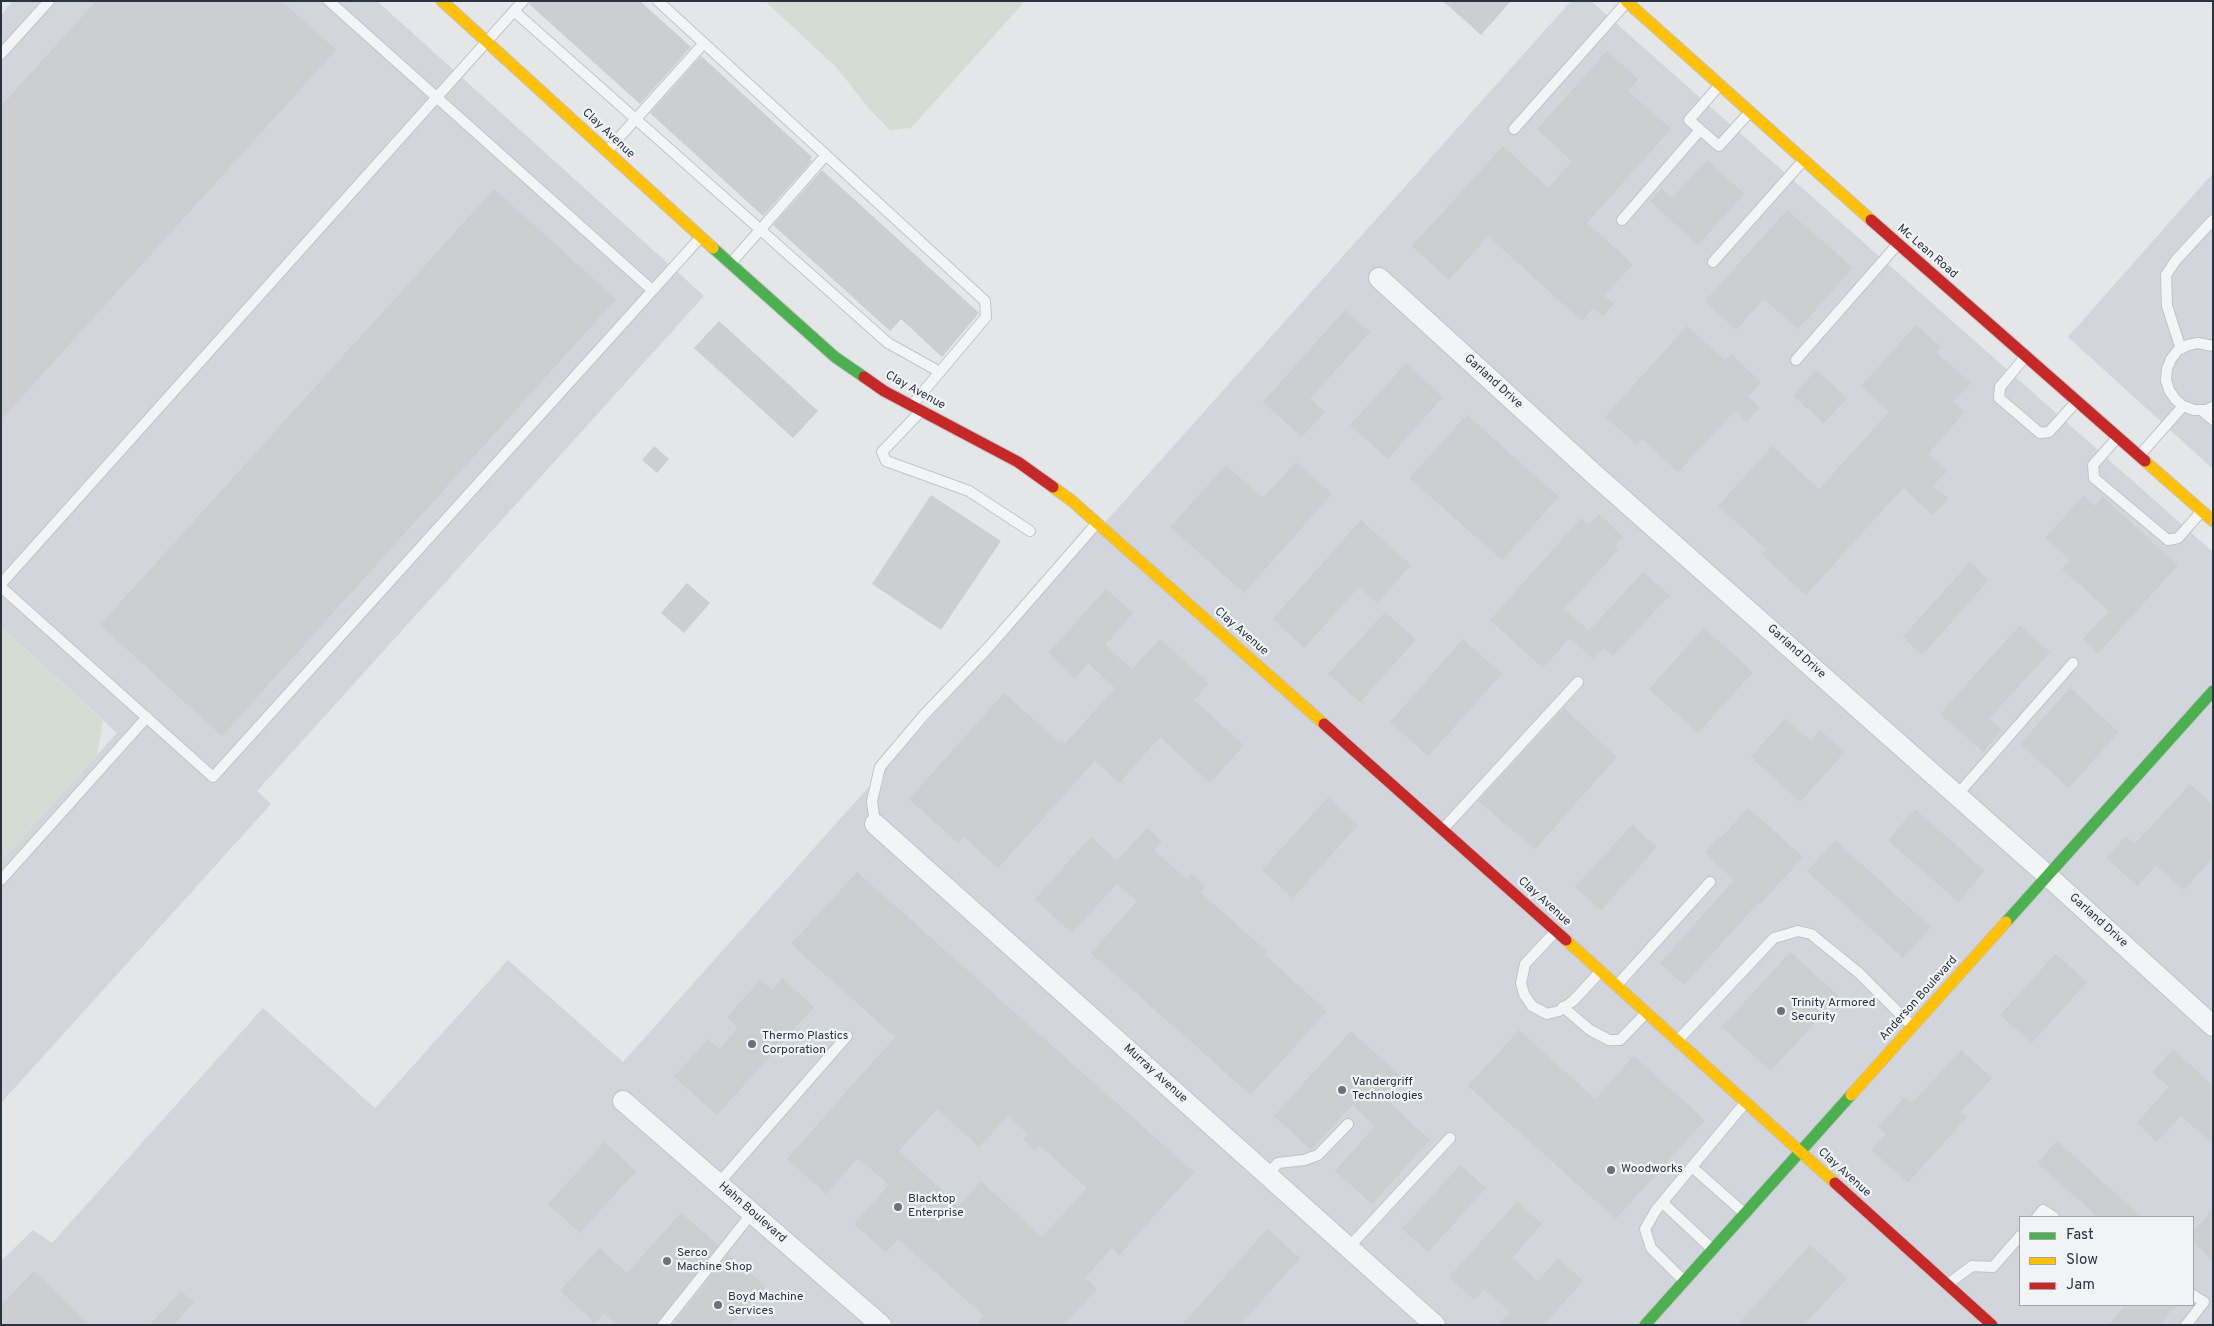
<!DOCTYPE html>
<style>
body{margin:0}
#map{position:relative;width:2214px;height:1326px;overflow:hidden;background:#e4e6e8;font-family:Overpass,sans-serif}
canvas{display:block}
.frame{position:absolute;inset:0;border:2px solid #2b3341;pointer-events:none}
.legend{position:absolute;left:2019px;top:1216px;width:175px;height:90px;box-sizing:border-box;background:#f1f4f7;border:1px solid #a2a7ae;margin:0;padding:6px 9px;list-style:none;font-size:15px;color:#2b3341}
.legend li{display:flex;align-items:center;gap:10px;height:25px}
.legend b{width:25px;border:1px solid #a2a7ae}
</style>
<div id="map">
<canvas width="2214" height="1326"></canvas>
<div class="frame"></div>
<ul class="legend">
<li><b style="height:6px;background:#4caf50"></b>Fast</li>
<li><b style="height:6px;background:#ffc107"></b>Slow</li>
<li><b style="height:6px;background:#c62828"></b>Jam</li>
</ul>
</div>
<script>
const ctx = document.querySelector('canvas').getContext('2d');
ctx.lineJoin = 'round';
function fill(path, color) {
  ctx.fillStyle = color;
  ctx.fill(path, 'evenodd');
}
function shape(rows) {
  const path = new Path2D();
  for (const r of rows) {
    path.moveTo(r[0], r[1]);
    for (let i = 2; i < r.length; i += 2) path.lineTo(r[i], r[i + 1]);
  }
  return path;
}
function trace(path, color, width, dash) {
  ctx.strokeStyle = color;
  ctx.lineWidth = width;
  ctx.lineCap = dash ? 'butt' : 'round';
  ctx.setLineDash(dash || []);
  ctx.stroke(path);
}
function write(font, color, halo, rows, align = 'center') {
  ctx.font = font + ' Overpass,sans-serif';
  ctx.lineWidth = 4.5;
  ctx.setLineDash([]);
  ctx.textBaseline = 'middle';
  ctx.strokeStyle = halo;
  ctx.fillStyle = color;
  for (const [text, x, y, turn = 0] of rows) {
    ctx.save();
    ctx.translate(x, y);
    ctx.rotate((+turn || 0) * Math.PI / 180);
    ctx.textAlign = isNaN(turn) ? turn : align;
    if (halo) ctx.strokeText(text, 0, 0);
    ctx.fillText(text, 0, 0);
    ctx.restore();
  }
}
fill(shape([
 [13,1,377,1,704,296,257,791,271,804,1,1103,1,861,117,733,1,627,1,15],
 [1571,1,1591,1,2213,552,2213,1325,1,1325,1,1261,33,1230,52,1243,263,1008,375,1108,508,960,623,1062],
 [2020,1217,2193,1217,2193,1305,2020,1305],
 [2213,173,2213,469,2068,337]
]), '#d2d5db');
fill(shape([
 [765,1,1025,1,911,128,890,130,871,111,836,67],
 [1,627,103,721,97,755,1,861]
]), '#d4dcd4');
fill(shape([
 [96,1,282,1,336,50,1,420,1,106],
 [530,1,640,1,691,47,640,104,529,4],
 [1443,1,1511,1,1481,35],
 [1607,51,1638,79,1628,91,1671,129,1587,223,1633,264,1604,296,1614,304,1603,316,1593,308,1582,321,1488,236,1449,280,1412,246,1503,146,1548,188,1572,161,1537,129],
 [701,56,812,157,810,159,812,161,763,216,650,113],
 [1707,160,1744,194,1698,245,1650,201,1662,189,1672,198],
 [822,170,979,313,942,357,901,319,890,331,773,225],
 [494,189,616,299,222,736,100,625],
 [1787,210,1853,268,1798,329,1764,299,1736,330,1705,301],
 [1345,310,1370,332,1310,399,1325,412,1302,437,1263,402],
 [719,321,818,411,793,438,694,348],
 [1916,325,1941,347,1936,352,1971,383,1953,402,1965,412,1928,454,1947,471,1933,486,1948,498,1933,515,1903,488,1806,595,1761,554,1766,549,1718,506,1772,446,1819,489,1889,412,1861,386],
 [1687,326,1725,360,1731,354,1761,382,1748,397,1760,407,1746,422,1735,411,1678,472,1642,439,1637,445,1605,417],
 [1406,363,1443,397,1388,459,1350,425],
 [1816,370,1847,398,1824,423,1793,396],
 [1467,415,1559,497,1502,560,1409,478],
 [654,446,669,459,657,473,642,460],
 [1296,462,1332,494,1244,593,1170,527,1226,465,1263,498],
 [931,495,1001,541,941,630,872,584],
 [2084,495,2095,506,2103,497,2178,565,2098,654,2083,639,2109,611,2062,569,2070,560,2045,538],
 [1599,514,1623,537,1615,546,1619,549,1564,609,1589,631,1643,572,1670,595,1613,656,1604,648,1593,659,1570,638,1543,668,1490,620,1581,518,1589,525],
 [1361,520,1411,565,1377,603,1359,587,1304,648,1273,619],
 [1970,562,1989,580,1922,655,1903,637],
 [687,583,710,603,684,633,661,613],
 [1106,589,1133,613,1105,645,1132,669,1160,639,1209,683,1194,700,1244,745,1210,783,1160,737,1119,783,1095,761,998,868,964,837,958,843,909,799,1004,693,1058,741,1060,739,1065,744,1115,688,1088,663,1075,678,1048,653],
 [1385,612,1416,640,1360,702,1328,674],
 [2020,625,2050,652,1989,719,2002,730,1983,752,1940,714],
 [1704,628,1753,672,1698,733,1649,689],
 [1463,639,1502,674,1428,756,1390,722],
 [2070,688,2119,732,2069,788,2020,744],
 [1564,708,1617,757,1535,849,1478,801],
 [1785,719,1811,741,1820,730,1845,752,1800,802,1751,757],
 [2190,784,2213,805,2213,858,2184,890,2156,865,2138,886,2106,858,2126,836,2135,844],
 [1328,797,1358,825,1293,898,1262,870],
 [1748,808,1803,857,1761,903,1759,902,1684,985,1660,963,1734,880,1705,853,1719,837,1721,838],
 [1915,809,1985,871,1958,902,1888,840],
 [1632,825,1657,847,1601,910,1575,887],
 [1147,828,1162,841,1154,850,1187,879,1192,874,1205,886,1200,892,1268,952,1265,955,1327,1011,1251,1095,1091,953,1137,901,1117,884,1072,933,1035,899,1091,837,1117,861],
 [1835,840,1931,927,1903,958,1807,871],
 [857,872,1194,1172,1119,1255,1112,1248,1085,1278,1097,1289,1064,1325,976,1325,984,1316,898,1239,886,1252,854,1224,889,1185,858,1158,826,1194,787,1159,895,1037,791,944],
 [937,1109,979,1147,1008,1116,1028,1134,1023,1139,1035,1150,1039,1145,1087,1188,1042,1237,981,1181,959,1206,899,1151],
 [1790,952,1839,996,1771,1071,1722,1027],
 [2055,954,2087,982,2032,1043,2000,1015],
 [782,978,814,1007,717,1115,674,1077,708,1039,719,1049,738,1028,727,1017,760,980,772,990],
 [1519,1030,1595,1099,1634,1056,1705,1120,1616,1219,1468,1086],
 [1351,1031,1400,1075,1382,1096,1430,1140,1372,1204,1335,1171,1375,1126,1352,1105,1311,1150,1274,1116],
 [2173,1049,2213,1086,2213,1144,2181,1116,2157,1142,2137,1123,2169,1087,2152,1072],
 [1961,1050,1992,1078,1961,1112,1967,1117,1908,1183,1871,1150,1886,1134,1878,1127,1905,1097,1912,1103],
 [2057,1141,2142,1217,2098,1217,2037,1163],
 [604,1142,636,1171,580,1233,548,1204],
 [1460,1165,1486,1188,1428,1252,1402,1229],
 [1517,1202,1542,1224,1512,1258,1538,1281,1558,1258,1583,1281,1544,1325,1498,1325,1510,1312,1484,1289,1474,1300,1449,1277],
 [2213,1209,2213,1260,2193,1243,2193,1232],
 [681,1213,718,1245,656,1325,617,1325,604,1313,595,1323,560,1291,599,1248,627,1273],
 [1267,1229,1300,1258,1240,1325,1182,1325],
 [1810,1245,1847,1278,1804,1325,1737,1325],
 [728,1254,765,1286,730,1325,672,1325],
 [34,1271,90,1325,1,1325,1,1305],
 [181,1291,194,1302,174,1325,150,1325],
 [2126,1305,2177,1305,2159,1325,2108,1325]
]), '#ccced0');
const lane = shape([
 [329,1,652,290],
 [658,1,985,301,986,317,912,405],
 [514,11,888,343,940,372],
 [1,54,49,1],
 [1718,87,1689,120,1719,146,1748,114],
 [1514,129,1626,3],
 [608,150,704,43],
 [1622,220,1700,130],
 [1713,262,1802,162],
 [731,263,826,155],
 [2213,346,2198,343,2188,345,2178,350,2171,359,2167,369,2166,380,2169,390,2175,399,2183,406,2194,410,2206,410,2213,407],
 [2181,349,2167,306,2166,275,2176,260,2213,220],
 [2025,357,2000,387,1999,398,2040,433,2049,432,2076,402],
 [1796,360,1897,245],
 [2201,410,2213,420],
 [920,412,882,452,886,461,969,491,1030,531],
 [2117,438,2093,465,2094,478,2168,540,2178,538,2201,512],
 [2140,455,2183,406],
 [1,584,523,1],
 [1,587,213,777,699,239],
 [1957,795,2073,663],
 [875,824,872,801,880,767,924,715,987,649,1097,523],
 [1443,829,1578,682],
 [1,880,147,717],
 [1555,932,1525,964,1521,983,1524,994,1532,1006,1547,1014,1559,1011,1573,1001,1600,972],
 [1618,984,1710,882],
 [1563,1007,1590,1030,1609,1040,1620,1040,1646,1013],
 [1678,1040,1774,938,1798,931,1811,934,1859,973,1912,1026],
 [1692,1167,1744,1213],
 [1267,1175,1278,1163,1304,1160,1318,1155,1348,1124],
 [718,1184,847,1036],
 [1663,1203,1711,1248],
 [2037,1217,2043,1210,2054,1217],
 [1349,1247,1450,1138],
 [1684,1281,1651,1248,1645,1229,1656,1210,1745,1103],
 [1948,1284,1972,1266,1993,1267,2020,1236],
 [663,1325,752,1213],
 [2186,1325,2204,1302,2193,1295]
]);
const street = shape([
 [1379,278,1595,475,2048,876,2213,1026],
 [875,824,1435,1325],
 [623,1101,881,1325]
]);
const fast = shape([
 [713,248,835,357,864,377],
 [2006,922,2213,691],
 [1645,1325,1851,1095]
]);
const slow = shape([
 [442,1,713,248],
 [1626,1,1871,220],
 [2145,461,2213,521],
 [1053,487,1072,501,1324,724],
 [1566,940,1835,1183],
 [1851,1095,2006,922]
]);
const jam = shape([
 [1871,220,2145,461],
 [864,377,884,391,1018,462,1053,487],
 [1324,724,1566,940],
 [1835,1183,1992,1325]
]);
trace(lane, '#c2c4c6', 12);
trace(street, '#c2c4c6', 22);
trace(fast, '#c2c4c6', 13);
trace(slow, '#c2c4c6', 13);
trace(jam, '#c2c4c6', 13);
trace(lane, '#f2f4f5', 10);
trace(street, '#f2f4f5', 20);
trace(fast, '#4caf50', 11);
trace(slow, '#ffc107', 11);
trace(jam, '#c62828', 11);
for (const [x, y, r, color] of [
 [1781,1011,5,"#6c727b"],
 [752,1044,5,"#6c727b"],
 [1342,1090,5,"#6c727b"],
 [1611,1170,5,"#6c727b"],
 [898,1207,5,"#6c727b"],
 [667,1261,5,"#6c727b"],
 [718,1305,5,"#6c727b"]
]) {
  const dot = new Path2D();
  dot.arc(x, y, r, 0, 2 * Math.PI);
  ctx.fillStyle = color;
  ctx.fill(dot);
  trace(dot, '#f1f4f7', 2);
}
write('12px', '#2b3341', '#f1f4f7', [
 ["Clay Avenue",608,134,43],
 ["Mc Lean Road",1927,252,41],
 ["Garland Drive",1493,382,42],
 ["Clay Avenue",915,391,29],
 ["Clay Avenue",1241,632,41],
 ["Garland Drive",1796,652,42],
 ["Clay Avenue",1544,902,42],
 ["Garland Drive",2098,921,42],
 ["Anderson Boulevard",1919,999,-48],
 ["Murray Avenue",1155,1074,42],
 ["Clay Avenue",1844,1173,42],
 ["Hahn Boulevard",752,1213,41]
]);
write('12px', '#2b3341', '#f1f4f7', [
 ["Trinity Armored",1791,1004],
 ["Security",1791,1018],
 ["Thermo Plastics",762,1037],
 ["Corporation",762,1051],
 ["Vandergriff",1352,1083],
 ["Technologies",1352,1097],
 ["Woodworks",1621,1170],
 ["Blacktop",908,1200],
 ["Enterprise",908,1214],
 ["Serco",677,1254],
 ["Machine Shop",677,1268],
 ["Boyd Machine",728,1298],
 ["Services",728,1312]
], 'left');
</script>
